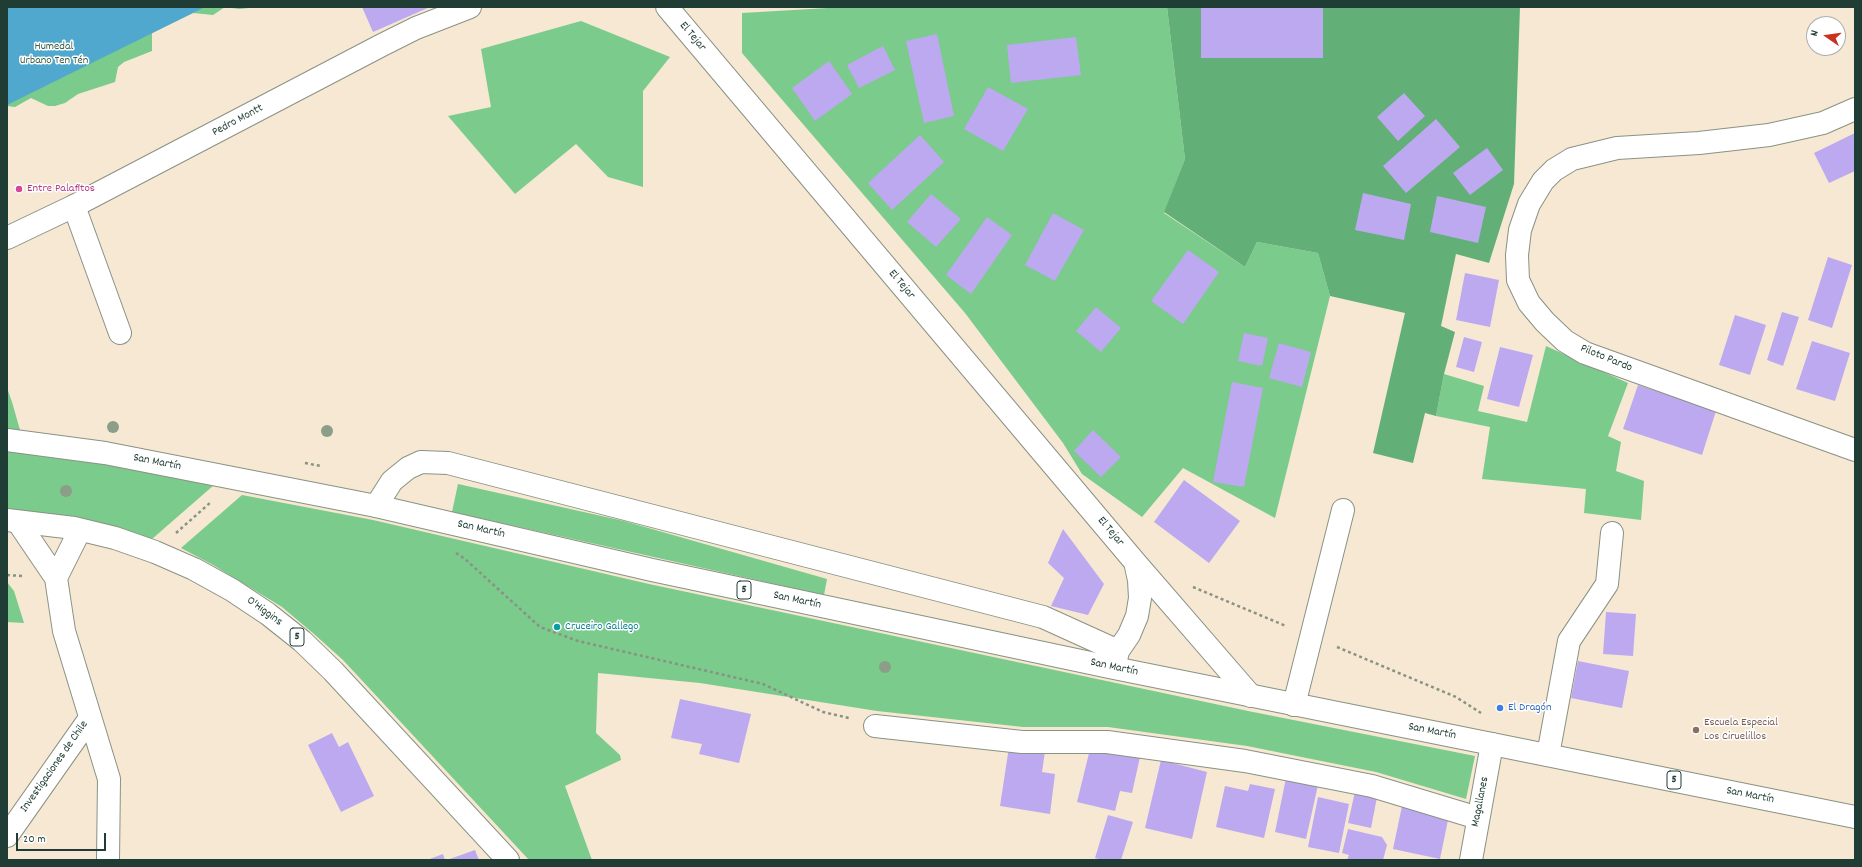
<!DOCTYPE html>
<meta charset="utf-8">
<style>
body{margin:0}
#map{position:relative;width:1862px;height:867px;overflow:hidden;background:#f6e8d3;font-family:Dekko,sans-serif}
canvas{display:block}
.frame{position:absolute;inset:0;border:8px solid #1f3d34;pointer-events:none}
.north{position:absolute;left:1806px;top:16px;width:40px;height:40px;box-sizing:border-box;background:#fff;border:1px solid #a5b1ae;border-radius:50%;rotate:283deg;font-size:11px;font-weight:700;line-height:16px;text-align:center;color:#1f3d34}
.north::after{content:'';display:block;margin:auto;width:14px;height:18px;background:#c8321e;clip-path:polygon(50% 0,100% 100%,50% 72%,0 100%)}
.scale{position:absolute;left:16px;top:833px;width:90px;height:18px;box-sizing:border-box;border:2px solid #1f3d34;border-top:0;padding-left:5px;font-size:12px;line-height:14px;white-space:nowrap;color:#1f3d34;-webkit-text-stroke:3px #fff;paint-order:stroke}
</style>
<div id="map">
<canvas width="1862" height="867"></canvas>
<div class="frame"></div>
<div class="north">N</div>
<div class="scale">20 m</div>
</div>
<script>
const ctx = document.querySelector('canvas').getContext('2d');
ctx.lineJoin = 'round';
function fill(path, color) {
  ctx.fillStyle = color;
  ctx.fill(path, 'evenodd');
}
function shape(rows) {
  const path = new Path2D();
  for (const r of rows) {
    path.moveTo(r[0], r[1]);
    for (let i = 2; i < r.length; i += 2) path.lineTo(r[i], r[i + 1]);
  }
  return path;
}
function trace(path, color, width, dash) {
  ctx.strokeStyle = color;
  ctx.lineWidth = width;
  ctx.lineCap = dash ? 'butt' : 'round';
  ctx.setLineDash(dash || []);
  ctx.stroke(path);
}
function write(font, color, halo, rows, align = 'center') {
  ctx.font = font + ' Dekko,sans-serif';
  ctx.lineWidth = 3;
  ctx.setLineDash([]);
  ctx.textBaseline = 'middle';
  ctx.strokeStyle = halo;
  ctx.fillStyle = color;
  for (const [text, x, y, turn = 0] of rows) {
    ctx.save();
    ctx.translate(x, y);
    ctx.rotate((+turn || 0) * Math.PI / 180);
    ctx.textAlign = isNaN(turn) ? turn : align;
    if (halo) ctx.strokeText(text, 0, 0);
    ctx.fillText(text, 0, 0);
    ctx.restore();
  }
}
fill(shape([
 [7,7,259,7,239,9,225,7,213,15,193,13,152,33,152,51,124,62,118,67,115,82,78,94,65,103,55,106,48,106,31,98,15,107,7,106],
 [845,7,1167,7,1185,159,1164,213,1245,267,1257,242,1318,253,1330,296,1275,518,1183,468,1142,517,1082,474,1063,443,965,313,742,53,742,13],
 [581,21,670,57,643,91,643,187,608,177,576,144,515,194,448,116,491,107,481,49],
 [1546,346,1628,383,1608,436,1621,442,1616,471,1644,481,1641,520,1584,513,1586,489,1482,479,1490,427,1436,416,1444,374,1484,386,1478,411,1527,422],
 [7,388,12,402,20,430,7,429],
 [7,451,103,463,214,485,152,539,103,525,7,508],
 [458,484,624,521,827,579,824,595,452,512],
 [242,495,373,520,649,584,1248,711,1475,756,1466,799,1376,772,1247,746,1108,727,1023,727,877,711,700,683,598,673,596,733,620,755,621,760,565,786,592,860,529,860,343,660,314,634,282,607,213,565,181,548],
 [7,582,14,591,24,623,7,622]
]), '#7acb8c');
fill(shape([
 [1167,7,1520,7,1514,184,1489,263,1456,254,1441,326,1455,332,1444,374,1436,416,1425,413,1413,463,1373,453,1405,313,1330,296,1318,253,1257,242,1245,267,1164,212,1185,159]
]), '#63af78');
fill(shape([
 [7,7,205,7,7,105]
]), '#51a8ce');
fill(shape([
 [362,7,430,7,373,32],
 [1201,7,1323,7,1323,58,1201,58],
 [937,34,954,116,924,123,906,41],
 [1076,37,1081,75,1011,83,1007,45],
 [883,46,895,70,859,88,847,65],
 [829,61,852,94,815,121,792,88],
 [988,87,1028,109,1003,151,964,129],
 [1404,93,1425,116,1398,141,1377,117],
 [1436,119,1460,147,1406,193,1383,166],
 [1855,133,1855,171,1829,183,1814,153],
 [920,135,944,162,892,210,868,183],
 [1487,148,1503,170,1470,195,1453,173],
 [1363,193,1411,204,1404,240,1355,230],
 [931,194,961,219,936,247,907,222],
 [1437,196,1486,207,1478,243,1430,232],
 [1053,213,1084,230,1055,281,1025,265],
 [987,217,1012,235,971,294,946,275],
 [1188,250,1219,272,1183,324,1151,301],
 [1828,257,1852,265,1832,328,1808,320],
 [1465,273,1499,280,1490,327,1456,320],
 [1096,307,1121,328,1101,352,1076,331],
 [1782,312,1799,317,1783,366,1767,360],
 [1735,315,1766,325,1750,375,1719,365],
 [1244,333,1268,338,1262,366,1238,361],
 [1464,337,1482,342,1474,372,1456,367],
 [1812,341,1850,353,1835,401,1796,389],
 [1279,343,1311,352,1302,387,1269,378],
 [1500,347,1533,355,1519,407,1487,399],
 [1232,382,1263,388,1244,487,1213,482],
 [1638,385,1716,411,1702,455,1623,429],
 [1093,430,1121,457,1101,477,1074,451],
 [1184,480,1240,521,1209,563,1154,522],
 [1063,529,1104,584,1088,615,1051,606,1064,578,1048,563],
 [1606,612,1636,614,1633,656,1603,654],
 [1578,661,1629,671,1622,708,1571,698],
 [680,699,751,714,739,763,699,754,702,744,671,738],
 [332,733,339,747,348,742,374,796,341,812,308,745],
 [1091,745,1140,757,1132,793,1120,791,1115,811,1077,802],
 [1009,747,1045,751,1042,772,1055,774,1050,814,1000,806],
 [1161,760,1207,772,1192,839,1145,828],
 [1286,778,1318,785,1306,839,1275,832],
 [1250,784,1275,789,1264,838,1216,827,1225,786,1248,791],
 [1356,787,1378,792,1371,828,1348,823],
 [1318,797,1349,804,1339,853,1308,847],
 [1402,806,1449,815,1440,859,1393,849],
 [1108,815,1133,822,1121,860,1103,860,1095,858],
 [1348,829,1382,837,1387,845,1383,860,1347,860,1349,855,1342,853],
 [475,850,479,860,447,860],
 [443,854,445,860,427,860]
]), '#bda9f0');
const minor = shape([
 [667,7,1135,562,1251,696],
 [1855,109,1823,123,1769,135,1699,143,1617,148,1572,159,1554,170,1543,181,1529,204,1520,230,1517,255,1518,280,1529,303,1545,322,1565,341,1585,353,1855,450],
 [74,206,120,333],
 [376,506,392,481,408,468,421,462,448,463,1043,617,1118,651],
 [18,522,56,578,64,631,109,779,108,860],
 [56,578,80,530],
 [1115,665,1118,651,1129,635,1137,616,1140,598,1139,580,1135,562],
 [1294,705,1343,510],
 [875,726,1022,742,1107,742,1245,761,1372,786,1478,818],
 [1548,755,1569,641,1607,584,1612,533],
 [7,836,90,718]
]);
const major = shape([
 [7,238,74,206,382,45,416,28,470,7],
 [1471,860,1492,744]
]);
const highway = shape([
 [7,440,105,453,376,506,652,570,1114,668,1855,817],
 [7,520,74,528,115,538,155,552,194,569,232,590,268,614,302,641,333,671,508,860]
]);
trace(minor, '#8a9284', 24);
trace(major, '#8a9284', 24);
trace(highway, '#8a9284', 24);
trace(shape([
 [305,463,321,466],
 [176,533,211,502],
 [456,553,465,559,540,627,578,641,763,684,823,712,849,718],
 [7,575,22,576],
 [1193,587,1286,626],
 [1337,647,1456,697,1481,713]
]), '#8a9284', 2.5, [3, 3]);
trace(minor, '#fff', 22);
trace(major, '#fff', 22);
trace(highway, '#fff', 22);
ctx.fillStyle = '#8c9d88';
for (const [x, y] of [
 [113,427],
 [327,431],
 [66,491],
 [885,667]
]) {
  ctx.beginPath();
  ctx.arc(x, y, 6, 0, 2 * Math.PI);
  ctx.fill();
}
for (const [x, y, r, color] of [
 [19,189,4,"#d1479c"],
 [557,627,4,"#0f9aa8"],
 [1500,708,4,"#3f7fe0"],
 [1696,730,4,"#8d6e63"]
]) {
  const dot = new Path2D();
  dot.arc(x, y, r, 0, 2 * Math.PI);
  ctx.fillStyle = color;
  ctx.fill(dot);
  trace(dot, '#fff', 1.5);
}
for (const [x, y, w] of [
 [744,590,14],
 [297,637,14],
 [1674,780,14]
]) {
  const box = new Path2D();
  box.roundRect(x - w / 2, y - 9, w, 18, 3);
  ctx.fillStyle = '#fff';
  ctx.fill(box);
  trace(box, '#1f3d34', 1);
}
write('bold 11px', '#1f3d34', null, [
 ["5",744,590],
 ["5",297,637],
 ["5",1674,780]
]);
write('12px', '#1f3d34', '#fff', [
 ["El Tejar",692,37,50],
 ["Pedro Montt",238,121,-28],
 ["El Tejar",901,285,50],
 ["Piloto Pardo",1606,359,22],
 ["San Martín",157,463,11],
 ["San Martín",481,530,13],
 ["El Tejar",1110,532,50],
 ["San Martín",797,601,12],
 ["O'Higgins",264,612,36],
 ["San Martín",1114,668,12],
 ["San Martín",1432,732,11],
 ["Investigaciones de Chile",55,767,-55],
 ["San Martín",1750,796,11],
 ["Magallanes",1481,802,-79]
]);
write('12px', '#36604a', '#fff', [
 ["Humedal",54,47],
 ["Urbano Ten Tén",54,61]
]);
write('12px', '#b23c85', '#fff', [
 ["Entre Palafitos",27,189]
], 'left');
write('12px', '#0d838f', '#fff', [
 ["Cruceiro Gallego",565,627]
], 'left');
write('12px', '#366cbe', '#fff', [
 ["El Dragón",1508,708]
], 'left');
write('12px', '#785e54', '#fff', [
 ["Escuela Especial",1704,723],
 ["Los Ciruelillos",1704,737]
], 'left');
</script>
